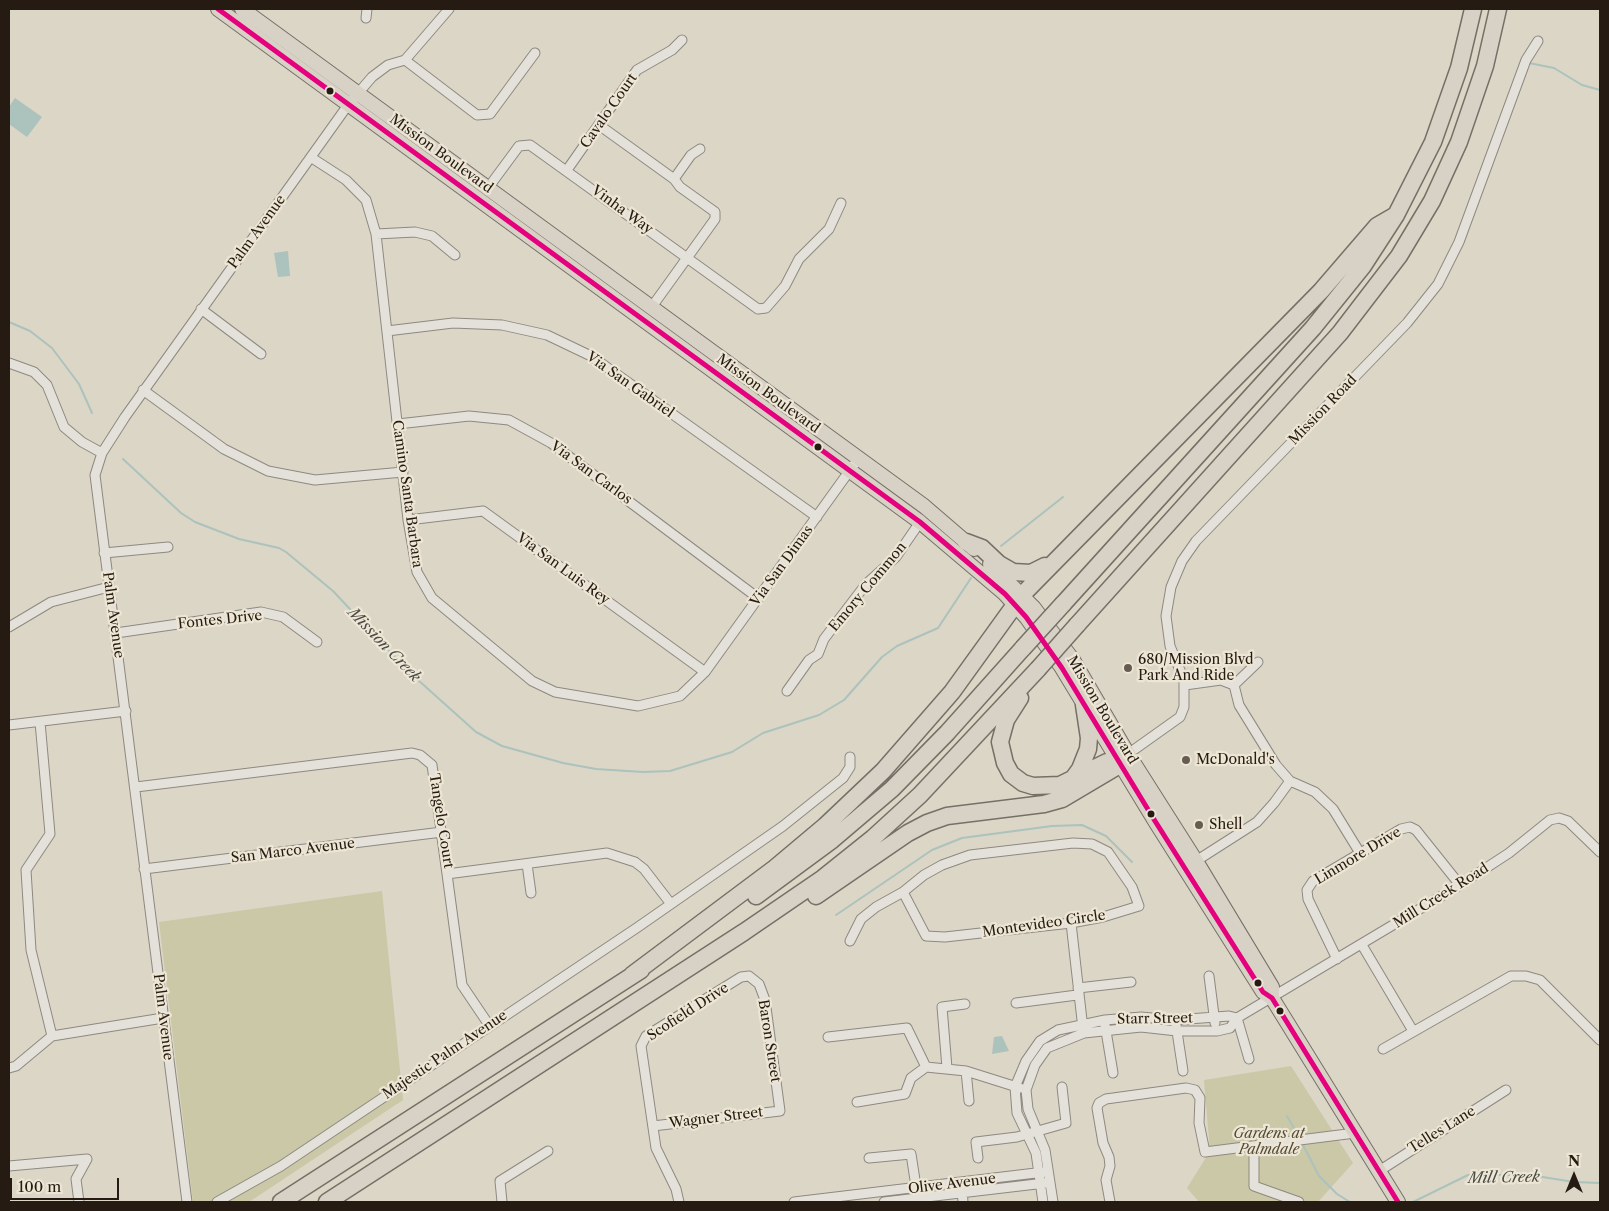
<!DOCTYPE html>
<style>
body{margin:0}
#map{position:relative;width:1609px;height:1211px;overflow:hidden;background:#dcd6c7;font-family:"Libre Caslon Text",serif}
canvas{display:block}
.frame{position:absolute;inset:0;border:10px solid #261b12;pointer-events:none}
.north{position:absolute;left:1549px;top:1151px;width:50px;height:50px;-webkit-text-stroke:4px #ede6d5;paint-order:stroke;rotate:0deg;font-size:14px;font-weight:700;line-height:20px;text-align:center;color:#261b12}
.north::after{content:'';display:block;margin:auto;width:18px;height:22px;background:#261b12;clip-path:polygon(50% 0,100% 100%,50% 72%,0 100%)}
.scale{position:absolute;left:10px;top:1178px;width:109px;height:22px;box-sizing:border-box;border:2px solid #261b12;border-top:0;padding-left:6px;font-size:15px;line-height:18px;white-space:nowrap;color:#261b12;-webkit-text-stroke:4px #ede6d5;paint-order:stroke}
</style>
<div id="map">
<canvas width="1609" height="1211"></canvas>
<div class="frame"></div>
<div class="north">N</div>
<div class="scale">100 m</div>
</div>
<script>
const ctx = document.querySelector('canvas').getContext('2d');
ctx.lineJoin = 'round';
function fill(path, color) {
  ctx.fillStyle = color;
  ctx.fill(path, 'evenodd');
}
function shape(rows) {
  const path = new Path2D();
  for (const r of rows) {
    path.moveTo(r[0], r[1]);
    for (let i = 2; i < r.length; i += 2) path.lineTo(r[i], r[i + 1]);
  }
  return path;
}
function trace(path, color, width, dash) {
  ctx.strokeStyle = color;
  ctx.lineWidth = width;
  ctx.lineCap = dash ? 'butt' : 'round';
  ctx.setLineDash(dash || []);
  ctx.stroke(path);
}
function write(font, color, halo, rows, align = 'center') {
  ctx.font = font + ' "Libre Caslon Text",serif';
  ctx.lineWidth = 4.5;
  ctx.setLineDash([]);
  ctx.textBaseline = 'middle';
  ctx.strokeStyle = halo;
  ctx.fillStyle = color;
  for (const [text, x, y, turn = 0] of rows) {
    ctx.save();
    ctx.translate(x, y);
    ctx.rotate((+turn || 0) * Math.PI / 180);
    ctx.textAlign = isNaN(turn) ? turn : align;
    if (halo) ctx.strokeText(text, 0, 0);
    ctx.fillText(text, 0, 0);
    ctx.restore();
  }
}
fill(shape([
 [382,891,403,1100,249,1202,193,1202,159,922],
 [1291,1066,1353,1163,1318,1202,1199,1202,1187,1188,1210,1151,1204,1080]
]), '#cac8a7');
fill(shape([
 [15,98,42,117,27,137,9,124,9,107],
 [288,251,290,276,278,277,274,253],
 [1002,1036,1009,1051,992,1054,994,1037]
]), '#acc2bc');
trace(shape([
 [1529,63,1554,68,1582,85,1600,90],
 [9,322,30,331,52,348,79,384,92,413],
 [123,459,181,513,195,522,239,539,279,548,286,552,333,591,408,671,476,732,502,746,563,763,596,769,643,772,670,771,732,752,763,733,819,715,844,700,882,657,897,646,938,628,971,578],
 [1001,546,1063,497],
 [836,915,932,850,962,838,1052,826,1082,825,1106,836,1132,862],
 [1287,1116,1299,1137],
 [1302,1143,1319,1176,1337,1194,1350,1202],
 [1413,1202,1468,1175,1530,1175,1574,1182,1600,1183]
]), '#acc2bc', 2);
const minor = shape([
 [366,18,367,9],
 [405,60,477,115,490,114,535,53],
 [599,125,674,179,680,187,715,212,715,219,651,308],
 [312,158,346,180,366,200,376,234,408,520,417,572,432,598,532,681,555,692,638,706,680,696,705,672,858,459],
 [567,170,637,70,672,50,682,40],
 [674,179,691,155,700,149],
 [488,188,519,146,530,145,758,309,766,308,785,286,799,259,829,229,841,203],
 [376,234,415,232,432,236,455,255],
 [201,309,261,354],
 [387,331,453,323,502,325,547,335,591,356,817,517],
 [9,363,34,372,47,385,64,427,82,442,102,453],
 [143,390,224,449,268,471,315,480,403,472],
 [398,424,469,416,509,420,551,443,758,598],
 [408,520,483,511,705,672],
 [104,553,168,547],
 [9,627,51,602,109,587],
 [116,633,261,612,283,617,317,642],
 [1185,685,1221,680,1234,685,1239,705,1276,765,1290,781,1315,792,1333,809,1360,853],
 [1234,685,1258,662],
 [787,691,809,660,818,654,824,639,866,584,896,557,920,522],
 [40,722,50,834,26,870,31,950,52,1036],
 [9,725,126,711],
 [1128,754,1180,717,1184,707,1184,680,1170,646,1166,616,1171,587,1182,561,1196,541,1407,323,1438,284,1459,242,1526,60,1538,41],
 [136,787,412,753,420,755,432,765,447,874,607,853,635,862,644,869,671,904],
 [1196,861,1257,822,1274,803,1290,781],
 [527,864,531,893],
 [144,869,442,832],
 [447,874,462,985,489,1025],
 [1071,923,1083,1029],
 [850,941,861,919,876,907,903,892,924,875,942,865,970,855,1073,843,1092,844,1108,852,1132,887,1139,906,1103,917,1071,923,945,937,926,936,903,892],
 [1362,945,1413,1031],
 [1337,959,1308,899,1307,890,1313,881,1401,829,1410,827,1416,830,1460,885],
 [1209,976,1215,1023],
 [1078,988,1131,982],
 [1016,1003,1077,995],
 [1237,1018,1249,1059],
 [1105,1025,1113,1073],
 [1176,1025,1183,1071],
 [828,1037,907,1028,926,1067],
 [1383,1049,1511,976,1526,976,1540,980,1600,1040],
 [926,1067,966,1071,1020,1088],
 [9,1068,16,1066,52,1036,163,1018],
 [947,1068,942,1007,965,1004],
 [966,1071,969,1101],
 [857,1102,905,1094,911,1078,926,1067],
 [653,1126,780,1111,765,1000,759,984,749,976,741,977,646,1036,641,1046,656,1148,676,1189,679,1202],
 [1254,1147,1254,1186,1299,1202],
 [869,1158,911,1154,917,1193],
 [978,1158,976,1142,1017,1137,1066,1123,1062,1087],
 [9,1166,87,1159,76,1179,79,1202],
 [1379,1171,1506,1090],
 [962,1188,963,1202],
 [187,1202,95,475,102,453,125,417,348,105,372,77,388,65,405,60,449,9],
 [217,1202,281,1166,638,927,783,826,843,778,850,767,850,757],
 [502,1202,500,1181,548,1151],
 [794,1202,1044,1172],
 [884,1202,1045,1183],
 [1043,1202,1036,1153,1017,1113,1015,1087,1026,1061,1040,1041,1058,1030,1105,1020,1141,1017,1175,1020,1229,1016,1237,1018],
 [1053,1202,1045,1150,1028,1109,1026,1090,1035,1065,1047,1048,1084,1033,1141,1027,1177,1031,1217,1031,1230,1028,1237,1018,1460,885,1509,853,1550,820,1559,818,1568,821,1600,852],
 [1110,1202,1106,1180,1110,1166,1109,1157,1103,1143,1097,1108,1099,1103,1106,1099,1186,1088,1195,1090,1200,1098,1199,1123,1205,1152,1355,1133]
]);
const primary = shape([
 [218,9,920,522,1005,594,1026,617,1062,668,1155,821,1263,992,1272,998,1398,1202],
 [242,9,924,506,974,549],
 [990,564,1034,608,1073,660,1128,754,1196,861,1272,987,1272,998]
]);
const motorway = shape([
 [966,542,982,548,999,564,1013,572,1031,573,1045,566],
 [1063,604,1313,328,1363,266,1396,215,1433,142,1459,68,1473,9],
 [1077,625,1340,333,1399,256,1432,201,1459,142,1485,66,1498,9],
 [1020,698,1006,720,1000,742,1005,763,1011,774,1023,783,1033,786,1060,785,1107,762],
 [1072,780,1080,769,1088,749,1089,738,1084,705],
 [756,896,832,840,892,789,947,733,1023,648],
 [816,896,908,833,927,823,947,816,1044,804,1062,799,1121,764],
 [632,975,775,868,825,826,883,771,952,692,1022,595,1321,291,1377,226,1396,215],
 [281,1202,641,970],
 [327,1202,744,932,823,878,873,838,920,795,1038,669]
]);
trace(minor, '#8e8980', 11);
trace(primary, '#757067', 16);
trace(motorway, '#757067', 19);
trace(minor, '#e4e1da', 9);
trace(primary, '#d8d1c5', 14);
trace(motorway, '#d8d1c5', 16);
const motorwayBridge = shape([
 [1023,648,1063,604],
 [1038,669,1077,625]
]);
trace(motorwayBridge, '#757067', 19, []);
trace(motorwayBridge, '#d8d1c5', 16);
trace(shape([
 [218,9,920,522,1005,594,1026,617,1062,668,1155,821,1263,992,1272,998,1398,1202]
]), '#e5007d', 5);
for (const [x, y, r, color] of [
 [330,91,4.5,"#261b12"],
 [818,447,4.5,"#261b12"],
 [1128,668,5,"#665c51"],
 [1186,760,5,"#665c51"],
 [1151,814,4.5,"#261b12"],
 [1199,825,5,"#665c51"],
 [1258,983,4.5,"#261b12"],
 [1280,1011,4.5,"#261b12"]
]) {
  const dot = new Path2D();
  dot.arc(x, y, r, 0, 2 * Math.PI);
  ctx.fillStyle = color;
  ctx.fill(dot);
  trace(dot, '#ede6d5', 2);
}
write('14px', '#261b12', '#ede6d5', [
 ["Cavalo Court",609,111,-55],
 ["Mission Boulevard",441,154,36],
 ["Vinha Way",622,210,36],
 ["Palm Avenue",257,232,-54],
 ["Via San Gabriel",630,385,35],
 ["Mission Boulevard",768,394,36],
 ["Mission Road",1323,410,-46],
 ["Via San Carlos",591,473,36],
 ["Camino Santa Barbara",407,494,82],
 ["Via San Dimas",782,566,-54],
 ["Via San Luis Rey",563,569,36],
 ["Emory Common",868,587,-50],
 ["Palm Avenue",113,615,82],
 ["Fontes Drive",220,620,-6],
 ["Mission Boulevard",1102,710,59],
 ["Tangelo Court",441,821,81],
 ["San Marco Avenue",293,851,-7],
 ["Linmore Drive",1358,856,-31],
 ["Mill Creek Road",1441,896,-32],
 ["Montevideo Circle",1044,924,-8],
 ["Scofield Drive",688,1012,-33],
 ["Palm Avenue",163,1017,83],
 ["Starr Street",1155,1019,-1],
 ["Baron Street",769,1041,81],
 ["Majestic Palm Avenue",445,1055,-34],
 ["Wagner Street",716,1118,-7],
 ["Telles Lane",1442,1130,-32],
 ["Olive Avenue",952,1184,-7]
]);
write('14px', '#261b12', '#ede6d5', [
 ["680/Mission Blvd",1138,660],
 ["Park And Ride",1138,676],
 ["McDonald's",1196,760],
 ["Shell",1209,825]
], 'left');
write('italic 14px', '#534b37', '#ede6d5', [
 ["Gardens at",1269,1134],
 ["Palmdale",1269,1150]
]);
write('italic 15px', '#484a44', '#ede6d5', [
 ["Mission Creek",384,645,46],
 ["Mill Creek",1504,1178,-1]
]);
</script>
